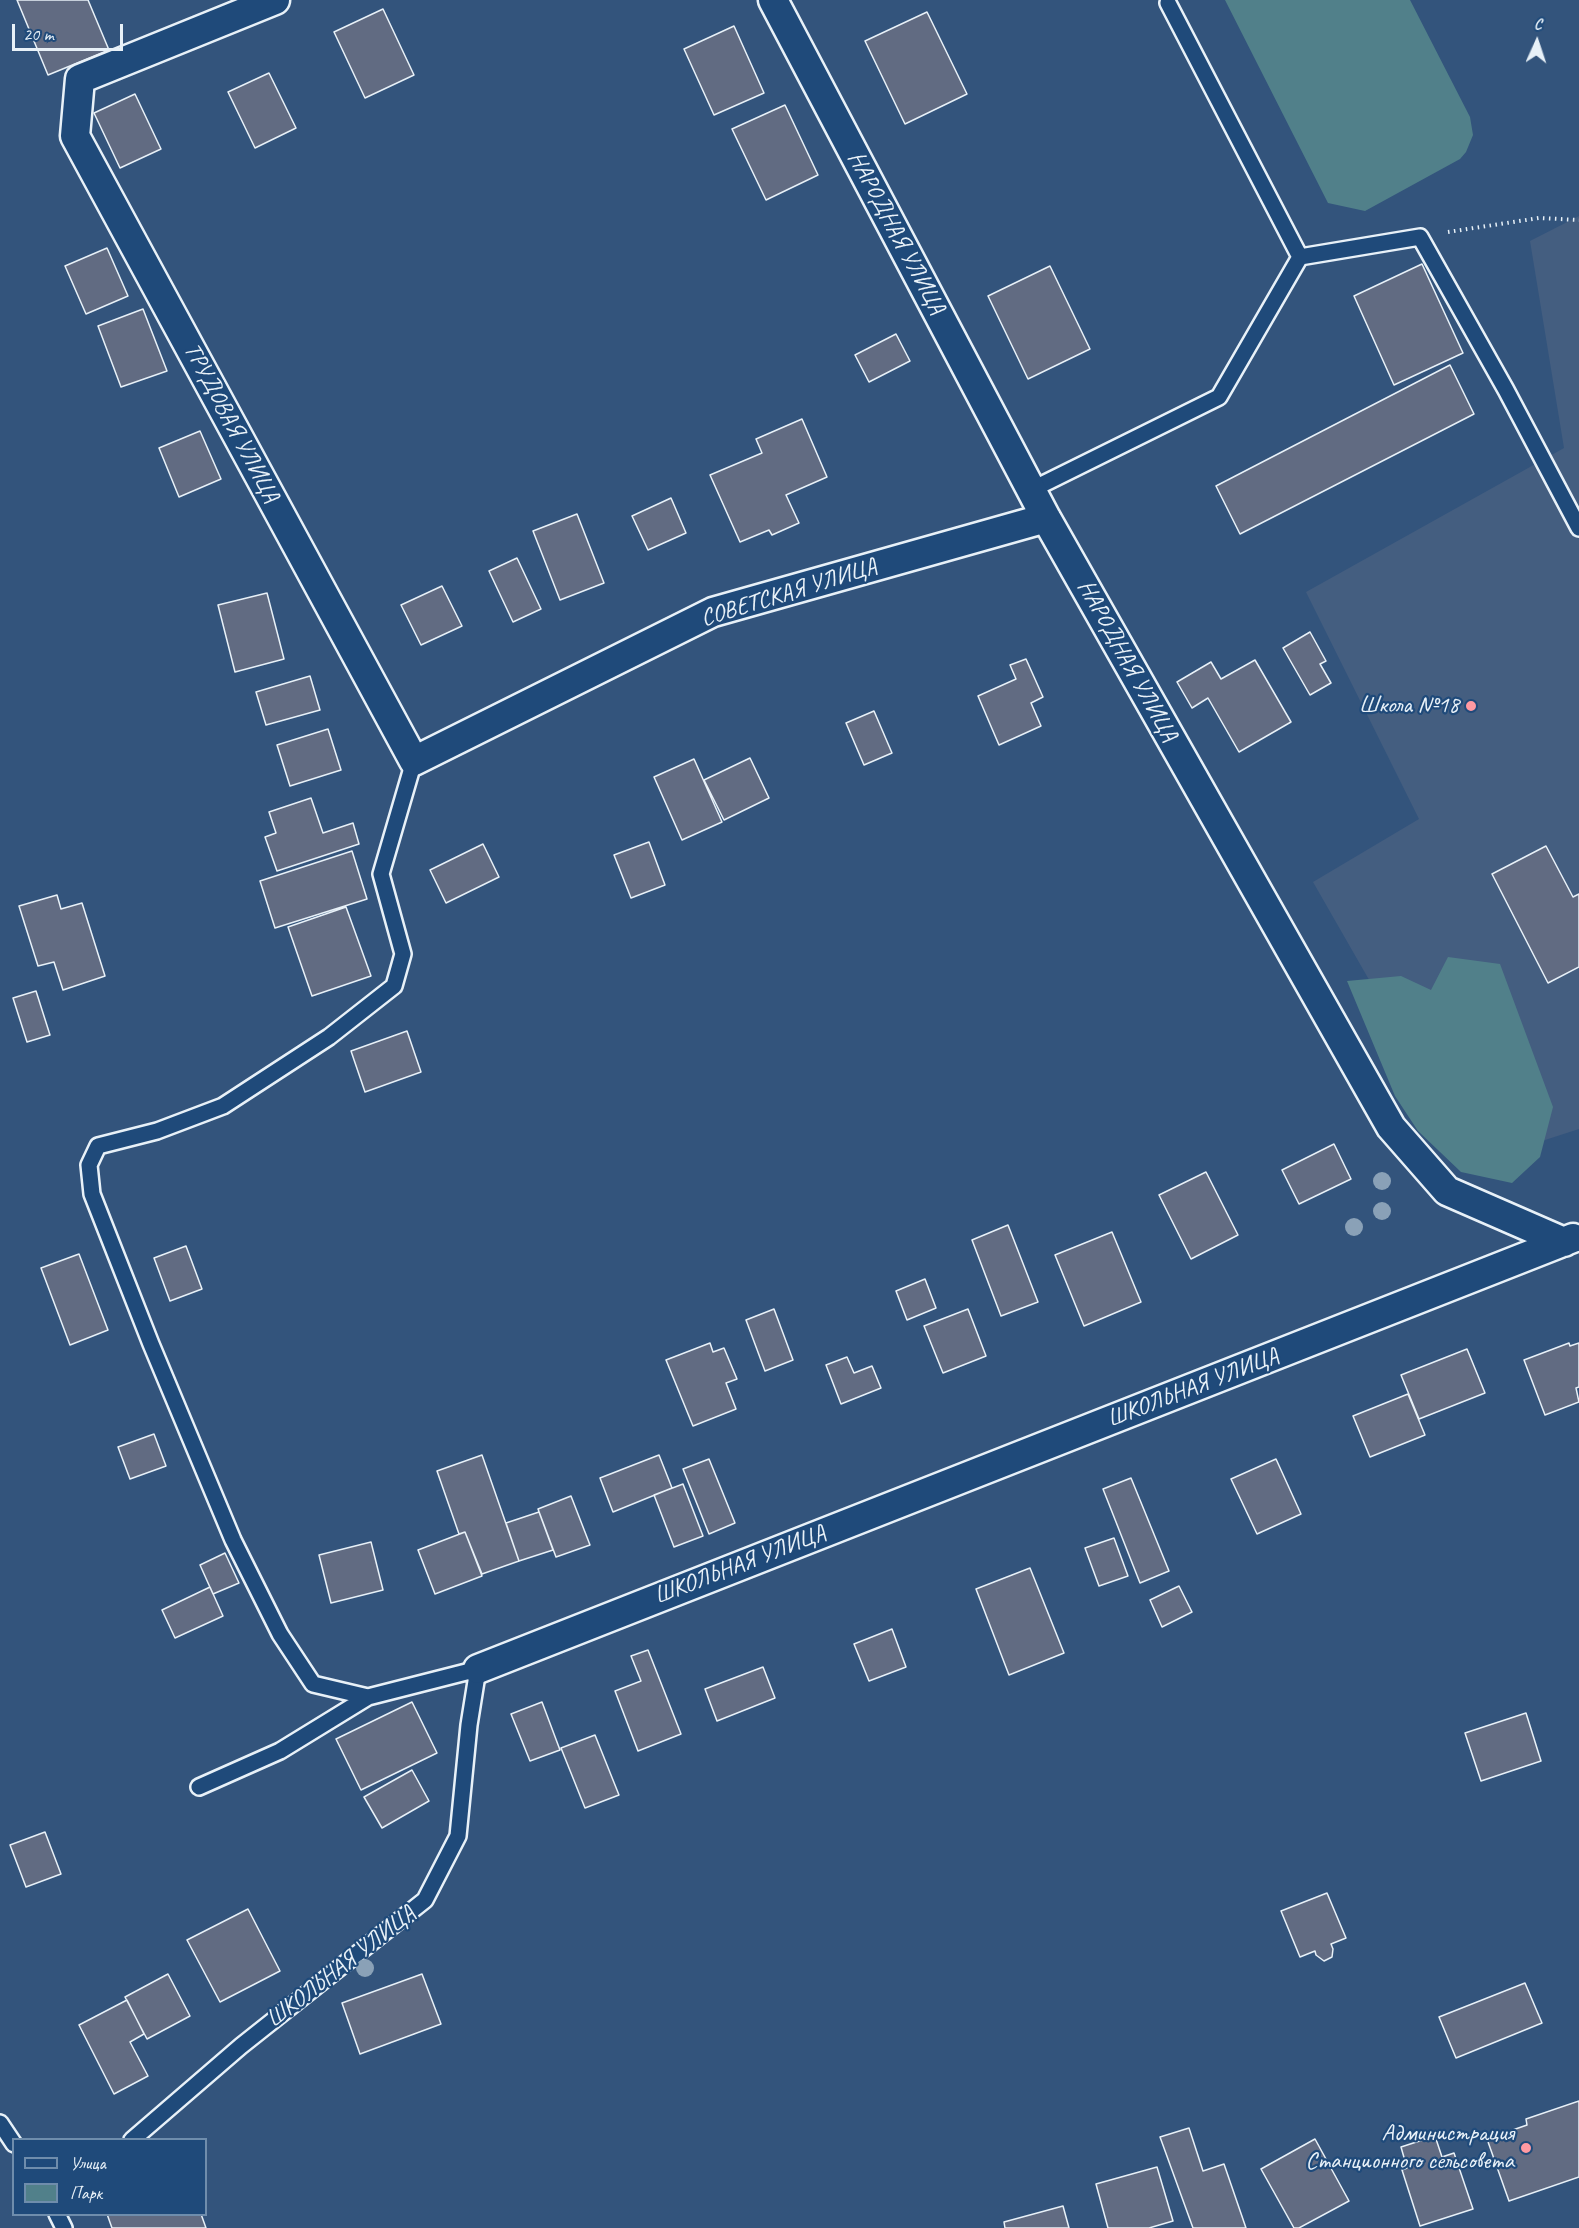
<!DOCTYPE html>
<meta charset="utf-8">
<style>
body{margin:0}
#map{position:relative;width:1579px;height:2228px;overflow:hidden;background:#33547c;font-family:Caveat,sans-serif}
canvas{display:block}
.legend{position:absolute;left:12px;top:2138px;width:195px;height:78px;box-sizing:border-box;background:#1f4a7a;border:2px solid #6f8dac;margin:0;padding:8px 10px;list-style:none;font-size:18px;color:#e8f1f8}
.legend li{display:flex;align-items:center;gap:12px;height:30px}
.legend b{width:30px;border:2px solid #6f8dac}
.north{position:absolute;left:1507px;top:12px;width:60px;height:60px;-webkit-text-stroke:4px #1f4a7a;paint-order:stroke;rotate:3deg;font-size:16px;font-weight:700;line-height:24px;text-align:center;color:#e8f1f8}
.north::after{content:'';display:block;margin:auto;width:21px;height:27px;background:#e8f1f8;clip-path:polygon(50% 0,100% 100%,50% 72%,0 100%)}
.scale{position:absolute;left:12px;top:24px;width:111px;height:27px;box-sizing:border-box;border:3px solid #e8f1f8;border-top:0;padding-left:8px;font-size:18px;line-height:21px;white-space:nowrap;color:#e8f1f8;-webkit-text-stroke:4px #1f4a7a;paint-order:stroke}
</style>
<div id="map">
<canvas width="1579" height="2228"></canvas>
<ul class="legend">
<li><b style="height:8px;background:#1f4a7a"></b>Улица</li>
<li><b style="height:16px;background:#51808a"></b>Парк</li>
</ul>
<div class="north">С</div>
<div class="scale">20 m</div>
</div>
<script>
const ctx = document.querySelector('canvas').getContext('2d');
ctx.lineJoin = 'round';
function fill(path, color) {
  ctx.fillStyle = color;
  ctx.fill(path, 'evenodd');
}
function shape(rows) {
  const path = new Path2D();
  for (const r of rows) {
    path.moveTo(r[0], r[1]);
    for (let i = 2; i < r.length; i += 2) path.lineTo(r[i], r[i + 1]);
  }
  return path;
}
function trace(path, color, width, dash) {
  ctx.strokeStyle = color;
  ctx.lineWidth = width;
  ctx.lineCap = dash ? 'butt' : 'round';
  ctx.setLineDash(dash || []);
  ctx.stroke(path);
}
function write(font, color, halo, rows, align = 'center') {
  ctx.font = font + ' Caveat,sans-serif';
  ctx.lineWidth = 4.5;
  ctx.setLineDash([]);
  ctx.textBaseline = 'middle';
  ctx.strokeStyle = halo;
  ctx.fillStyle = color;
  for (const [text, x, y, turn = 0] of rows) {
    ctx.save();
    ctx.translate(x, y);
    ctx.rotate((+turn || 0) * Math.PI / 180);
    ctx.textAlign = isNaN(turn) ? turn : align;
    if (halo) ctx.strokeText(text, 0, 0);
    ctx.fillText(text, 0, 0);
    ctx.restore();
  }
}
fill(shape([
 [1579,216,1579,1129,1474,1163,1313,882,1419,819,1306,592,1564,448,1530,241]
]), '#445e80');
fill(shape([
 [1225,0,1410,0,1470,117,1473,135,1466,152,1460,159,1365,211,1328,203],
 [1448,957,1500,964,1553,1107,1540,1157,1512,1183,1461,1172,1418,1131,1395,1096,1347,981,1401,976,1431,990]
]), '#51808a');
const building = shape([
 [17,0,88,0,109,50,48,75,17,0],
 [383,9,414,75,365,98,334,32,383,9],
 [927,12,967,94,905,124,865,41,927,12],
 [734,26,764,93,714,115,684,49,734,26],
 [269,73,296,128,255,148,228,92,269,73],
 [135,94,161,149,120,168,94,113,135,94],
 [785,105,818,175,766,200,732,129,785,105],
 [107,248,128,296,86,314,65,266,107,248],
 [1422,264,1463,353,1394,385,1354,296,1422,264],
 [1050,266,1090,349,1028,379,988,296,1050,266],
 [143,309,167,371,121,387,98,326,143,309],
 [896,334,910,361,869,382,855,355,896,334],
 [1450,365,1474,414,1240,534,1216,486,1450,365],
 [802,419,827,477,786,495,799,523,772,535,769,530,740,542,710,475,762,453,756,439,802,419],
 [200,431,221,479,179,497,159,448,200,431],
 [671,498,686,533,648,550,632,516,671,498],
 [577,514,604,583,560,600,533,531,577,514],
 [517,558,541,609,513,622,489,571,517,558],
 [442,586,462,626,421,645,401,605,442,586],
 [267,593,284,659,235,672,218,605,267,593],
 [1310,632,1326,661,1320,664,1331,683,1310,695,1283,648,1310,632],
 [1026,659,1043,697,1031,703,1041,726,999,745,978,696,1016,679,1010,665,1026,659],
 [1255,660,1291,722,1239,752,1208,698,1192,708,1177,682,1211,662,1221,679,1255,660],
 [310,676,320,710,266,725,256,692,310,676],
 [874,711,892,753,864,765,846,723,874,711],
 [328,729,341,770,290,786,277,745,328,729],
 [750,758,769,798,724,820,704,780,750,758],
 [694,759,722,822,682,840,654,777,694,759],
 [311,798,323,833,353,823,359,844,277,871,265,837,276,833,269,812,311,798],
 [649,842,665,885,631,898,614,855,649,842],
 [483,844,499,877,446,903,430,870,483,844],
 [1546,846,1573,897,1579,894,1579,967,1548,983,1492,874,1546,846],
 [352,851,367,899,275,928,260,881,352,851],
 [57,895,61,909,82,903,105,976,63,990,54,962,38,966,19,906,57,895],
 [346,907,371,976,312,996,288,927,346,907],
 [36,991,50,1035,27,1042,13,998,36,991],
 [407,1031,421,1072,365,1092,351,1051,407,1031],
 [1334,1144,1351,1179,1299,1204,1282,1170,1334,1144],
 [1206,1172,1238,1235,1191,1259,1159,1195,1206,1172],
 [1008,1225,1038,1302,1001,1316,972,1240,1008,1225],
 [1112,1232,1141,1302,1084,1326,1055,1255,1112,1232],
 [186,1246,202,1289,170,1301,154,1258,186,1246],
 [79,1254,108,1330,70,1345,41,1268,79,1254],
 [925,1279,936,1308,907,1320,896,1291,925,1279],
 [774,1309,793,1360,765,1371,746,1320,774,1309],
 [968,1309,986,1356,943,1373,924,1326,968,1309],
 [710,1343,713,1352,724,1348,737,1379,726,1383,736,1409,693,1426,666,1360,710,1343],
 [1569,1343,1570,1346,1579,1343,1579,1387,1576,1388,1579,1402,1545,1415,1524,1360,1569,1343],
 [1467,1349,1485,1393,1419,1419,1401,1375,1467,1349],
 [847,1357,854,1373,872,1366,881,1388,841,1404,826,1365,847,1357],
 [1408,1394,1425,1435,1370,1457,1353,1416,1408,1394],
 [154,1434,166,1466,130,1479,118,1447,154,1434],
 [482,1455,519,1561,482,1574,465,1532,459,1534,437,1471,482,1455],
 [659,1455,672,1488,613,1512,600,1478,659,1455],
 [709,1459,735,1523,709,1534,683,1469,709,1459],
 [1276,1459,1301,1514,1257,1534,1231,1479,1276,1459],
 [1131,1478,1169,1571,1140,1583,1103,1489,1131,1478],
 [683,1484,703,1536,674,1547,654,1495,683,1484],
 [571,1496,590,1545,556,1557,538,1509,571,1496],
 [539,1512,553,1550,519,1561,506,1523,539,1512],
 [465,1532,482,1576,435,1594,418,1550,465,1532],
 [1114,1538,1128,1576,1099,1586,1085,1548,1114,1538],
 [371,1542,383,1590,331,1603,319,1555,371,1542],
 [225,1553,239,1583,213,1594,200,1565,225,1553],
 [1030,1568,1064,1653,1009,1675,976,1589,1030,1568],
 [1179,1586,1192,1612,1162,1627,1150,1600,1179,1586],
 [210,1587,223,1616,175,1638,162,1610,210,1587],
 [892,1629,906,1667,869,1681,854,1644,892,1629],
 [648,1650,681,1734,638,1751,615,1691,641,1681,631,1656,648,1650],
 [763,1667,775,1698,717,1721,705,1689,763,1667],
 [412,1702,437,1753,361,1790,336,1739,412,1702],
 [542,1702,560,1750,530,1761,511,1714,542,1702],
 [1526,1713,1541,1761,1481,1781,1465,1733,1526,1713],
 [595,1735,619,1795,585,1808,561,1748,595,1735],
 [412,1770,429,1801,382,1828,364,1797,412,1770],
 [45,1832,61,1874,26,1887,10,1845,45,1832],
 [1327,1893,1346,1938,1331,1944,1333,1949,1332,1957,1324,1961,1316,1955,1315,1951,1300,1957,1281,1911,1327,1893],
 [248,1909,280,1971,220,2002,187,1940,248,1909],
 [168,1974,190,2016,147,2039,125,1997,168,1974],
 [422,1974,441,2024,360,2054,342,2003,422,1974],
 [1525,1983,1542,2023,1456,2058,1439,2017,1525,1983],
 [127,2000,144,2034,130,2042,148,2076,114,2094,79,2025,127,2000],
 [1579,2101,1579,2177,1509,2201,1487,2139,1527,2125,1526,2119,1579,2101],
 [1189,2128,1203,2171,1224,2164,1246,2228,1193,2228,1160,2137,1189,2128],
 [1435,2136,1442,2157,1454,2153,1473,2209,1420,2226,1402,2170,1407,2168,1401,2147,1435,2136],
 [1315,2139,1349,2201,1299,2228,1294,2228,1261,2169,1315,2139],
 [1157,2167,1173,2221,1149,2228,1108,2228,1096,2184,1157,2167],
 [1063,2206,1069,2228,1005,2228,1004,2222,1063,2206],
 [107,2214,201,2214,206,2228,112,2228,107,2214]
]);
fill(building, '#616b82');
trace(building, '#e8f1f8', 1.5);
const lane = shape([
 [1300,257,1420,237,1506,390,1579,528],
 [1031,490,1219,397,1300,257,1168,3],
 [368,1697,313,1684,280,1634,233,1540,151,1344,92,1194,89,1165,98,1146,157,1131,223,1106,329,1037,394,986,403,954,381,874,414,761],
 [0,2123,14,2144],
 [132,2140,241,2046,425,1900,458,1836,469,1725,478,1669,368,1697,280,1751,199,1787],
 [57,2214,64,2228]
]);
const street = shape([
 [275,0,80,79,75,136,414,761,713,612,1046,518],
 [773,0,1046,518,1391,1127,1447,1191,1564,1242],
 [478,1669,1573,1238]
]);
trace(lane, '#e8f1f8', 20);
trace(street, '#e8f1f8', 33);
trace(shape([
 [1448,232,1539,218,1579,220]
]), '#e8f1f8', 4, [1.5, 4.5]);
trace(lane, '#1f4a7a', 15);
trace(street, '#1f4a7a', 28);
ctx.fillStyle = '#8aa1b7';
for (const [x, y] of [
 [1382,1181],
 [1382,1211],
 [1354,1227],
 [365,1968]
]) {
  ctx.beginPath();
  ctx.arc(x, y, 9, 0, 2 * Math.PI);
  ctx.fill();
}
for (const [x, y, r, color] of [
 [1471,706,6,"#ff9aa2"],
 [1526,2148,6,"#ff9aa2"]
]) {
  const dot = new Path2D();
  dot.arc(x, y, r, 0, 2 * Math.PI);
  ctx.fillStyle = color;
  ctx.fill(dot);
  trace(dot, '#1f4a7a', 2);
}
write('24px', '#e8f1f8', '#1f4a7a', [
 ["НАРОДНАЯ УЛИЦА",896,233,62],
 ["ТРУДОВАЯ УЛИЦА",231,423,62],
 ["СОВЕТСКАЯ УЛИЦА",789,593,-17],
 ["НАРОДНАЯ УЛИЦА",1127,661,61],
 ["ШКОЛЬНАЯ УЛИЦА",1193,1388,-21],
 ["ШКОЛЬНАЯ УЛИЦА",740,1565,-21],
 ["ШКОЛЬНАЯ УЛИЦА",341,1967,-38]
]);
write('24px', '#e8f1f8', '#1f4a7a', [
 ["Школа №18",1459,706],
 ["Администрация",1514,2134],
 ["Станционного сельсовета",1514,2162]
], 'right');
</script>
